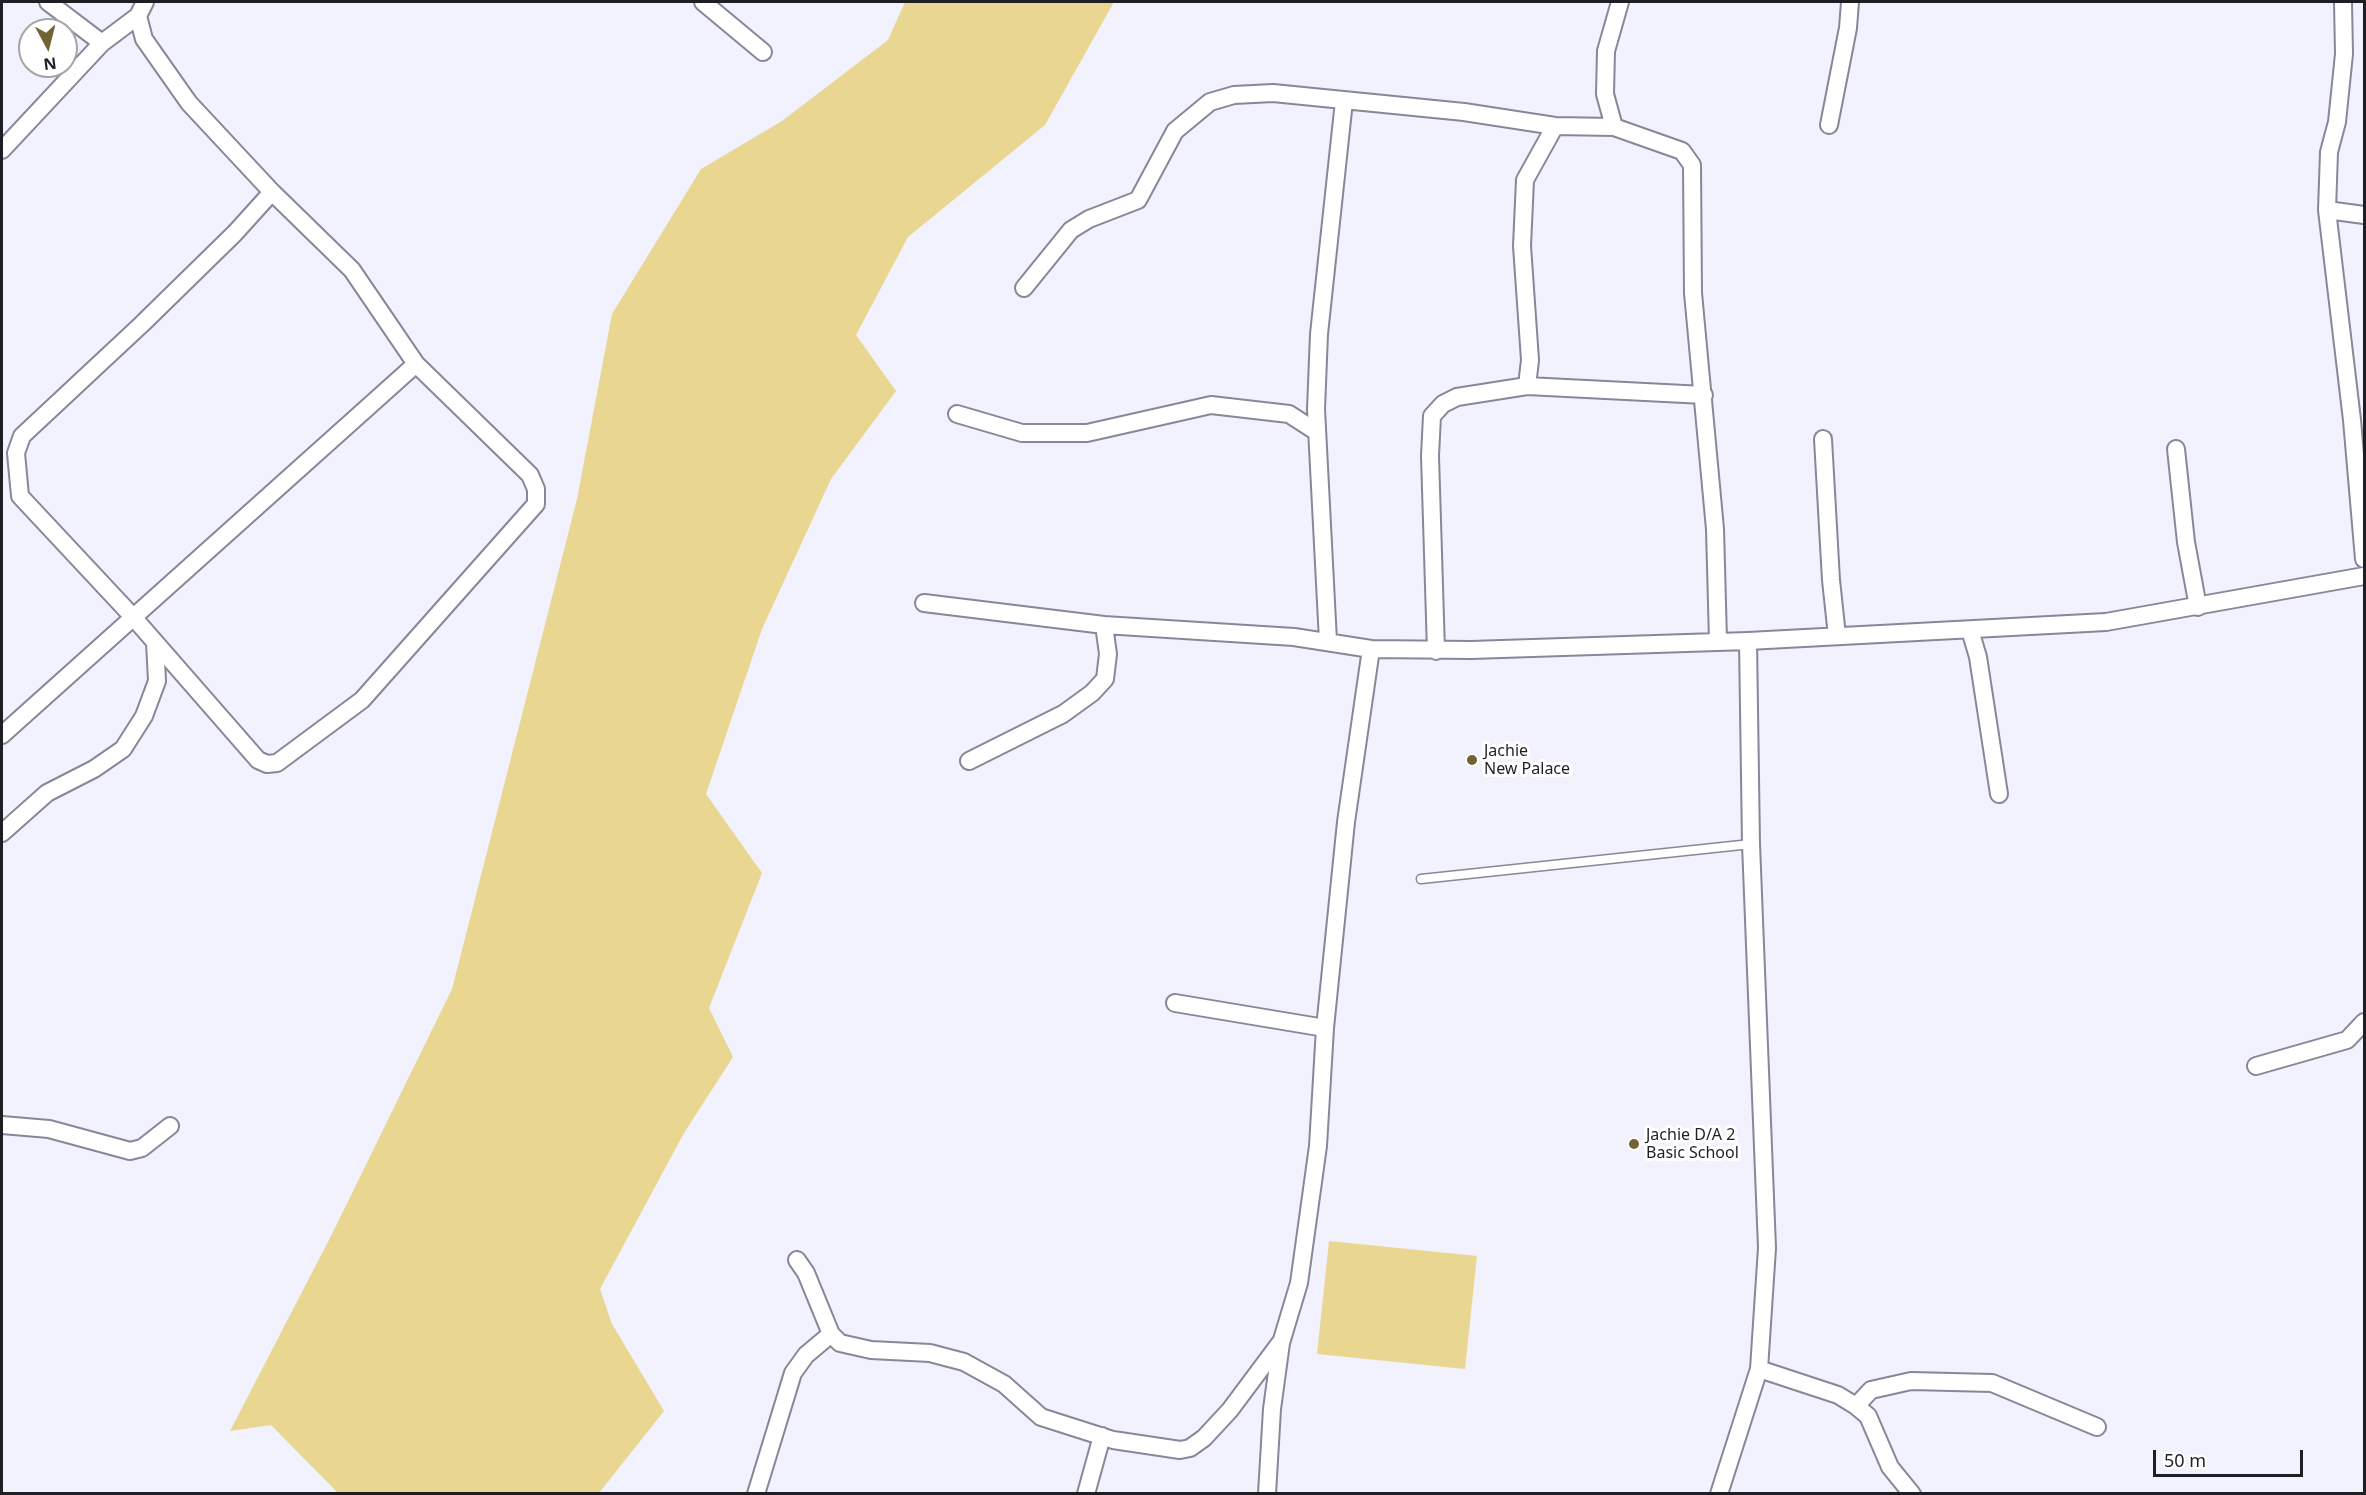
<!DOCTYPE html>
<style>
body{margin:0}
#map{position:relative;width:2366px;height:1495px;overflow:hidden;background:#f2f1fe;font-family:"Noto Sans",sans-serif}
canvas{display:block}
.frame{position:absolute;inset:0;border:3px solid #1e1e25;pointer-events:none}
.north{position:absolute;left:18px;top:18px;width:60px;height:60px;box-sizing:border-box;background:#fff;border:2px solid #a5a5a8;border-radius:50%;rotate:173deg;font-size:16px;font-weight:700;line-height:24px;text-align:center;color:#1e1e25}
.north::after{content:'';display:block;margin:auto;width:21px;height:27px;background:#726432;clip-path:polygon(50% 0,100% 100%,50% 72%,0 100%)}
.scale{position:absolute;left:2153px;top:1450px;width:150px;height:27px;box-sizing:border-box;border:3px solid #1e1e25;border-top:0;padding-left:8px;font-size:18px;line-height:21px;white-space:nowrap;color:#1e1e25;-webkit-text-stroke:4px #fff;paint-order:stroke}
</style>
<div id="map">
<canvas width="2366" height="1495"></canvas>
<div class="frame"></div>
<div class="north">N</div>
<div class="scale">50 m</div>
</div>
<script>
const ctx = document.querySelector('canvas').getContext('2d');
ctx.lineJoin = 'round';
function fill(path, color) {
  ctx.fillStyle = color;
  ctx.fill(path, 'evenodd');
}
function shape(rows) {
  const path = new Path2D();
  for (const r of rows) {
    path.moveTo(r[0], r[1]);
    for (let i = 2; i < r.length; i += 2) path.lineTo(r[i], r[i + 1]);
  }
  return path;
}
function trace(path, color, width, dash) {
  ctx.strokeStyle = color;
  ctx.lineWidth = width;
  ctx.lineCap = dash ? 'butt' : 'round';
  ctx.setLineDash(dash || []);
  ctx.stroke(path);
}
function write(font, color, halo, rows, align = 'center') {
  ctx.font = font + ' "Noto Sans",sans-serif';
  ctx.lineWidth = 6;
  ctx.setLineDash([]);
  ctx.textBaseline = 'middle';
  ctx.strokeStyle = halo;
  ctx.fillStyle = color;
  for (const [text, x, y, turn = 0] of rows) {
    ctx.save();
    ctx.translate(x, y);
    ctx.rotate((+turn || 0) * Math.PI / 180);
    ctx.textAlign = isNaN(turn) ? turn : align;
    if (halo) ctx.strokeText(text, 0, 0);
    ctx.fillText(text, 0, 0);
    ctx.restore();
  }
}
fill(shape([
 [905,2,1114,2,1045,125,908,237,856,335,896,391,831,479,762,629,706,794,762,873,709,1008,733,1057,684,1133,600,1289,612,1324,664,1411,599,1493,338,1493,271,1425,230,1431,332,1234,452,989,577,499,612,314,701,169,782,121,888,40],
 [1329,1241,1477,1256,1465,1369,1317,1354]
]), '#e9d791');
const lane = shape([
 [1421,879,1751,844]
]);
const street = shape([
 [48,2,102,43],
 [145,2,138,16,144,39,189,103,272,192,352,270,416,364,530,475,536,489,536,504,362,700,277,763,267,764,258,760,134,618,20,496,16,453,22,436,142,324,235,233,272,192],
 [703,2,763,52],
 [2343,2,2344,54,2337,122,2329,152,2327,210,2352,420,2364,559],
 [1829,125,1848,28,1850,2],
 [1614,127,1605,94,1606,51,1620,2],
 [2,150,102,43,138,16],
 [2327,210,2364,215],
 [1024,288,1071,230,1089,219,1138,200,1175,131,1210,102,1234,95,1273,93,1464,112,1555,126,1614,127,1682,151,1692,165,1693,293,1715,529,1718,641],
 [1527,386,1704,395],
 [957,414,1022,433,1087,433,1211,405,1289,414,1317,432],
 [1823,439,1831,580,1837,636],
 [2176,449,2186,542,2198,607],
 [924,603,1104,625,1294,637,1371,649,1471,650,1748,641,2106,622,2364,576],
 [1970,630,1978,657,1999,794],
 [1328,641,1316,409,1319,334,1344,101],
 [1436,651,1430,456,1432,416,1443,404,1457,397,1527,386,1530,360,1522,246,1525,180,1555,126],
 [2,735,416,364],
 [969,761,1063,714,1092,693,1105,679,1108,654,1104,625],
 [2,833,47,793,94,769,123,749,144,716,157,681,155,642],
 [1175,1003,1325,1028],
 [2256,1066,2347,1040,2364,1022],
 [2,1125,49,1129,130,1151,142,1148,170,1126],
 [797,1260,806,1273,831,1334,840,1343,871,1350,930,1353,964,1362,1004,1384,1041,1417,1113,1440,1180,1450,1190,1448,1204,1438,1230,1410,1280,1343],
 [1759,1369,1838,1395,1856,1406,1868,1416,1890,1467,1912,1494],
 [1856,1406,1871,1390,1911,1381,1992,1383,2097,1427],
 [756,1494,793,1373,806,1355,831,1334],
 [1086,1494,1102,1436],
 [1267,1494,1272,1409,1281,1343,1299,1283,1318,1146,1325,1028,1346,822,1371,649],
 [1719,1494,1759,1369,1767,1248,1751,844,1748,641]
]);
trace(lane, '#878799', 11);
trace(street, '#878799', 20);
trace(lane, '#fff', 8);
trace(street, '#fff', 16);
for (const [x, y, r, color] of [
 [1472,760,6,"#726432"],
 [1634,1144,6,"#726432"]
]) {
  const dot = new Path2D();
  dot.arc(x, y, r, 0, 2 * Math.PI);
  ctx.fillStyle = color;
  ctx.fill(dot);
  trace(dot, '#fff', 2);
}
write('16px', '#1e1e25', '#fff', [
 ["Jachie",1484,751],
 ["New Palace",1484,769],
 ["Jachie D/A 2",1646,1135],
 ["Basic School",1646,1153]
], 'left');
</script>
